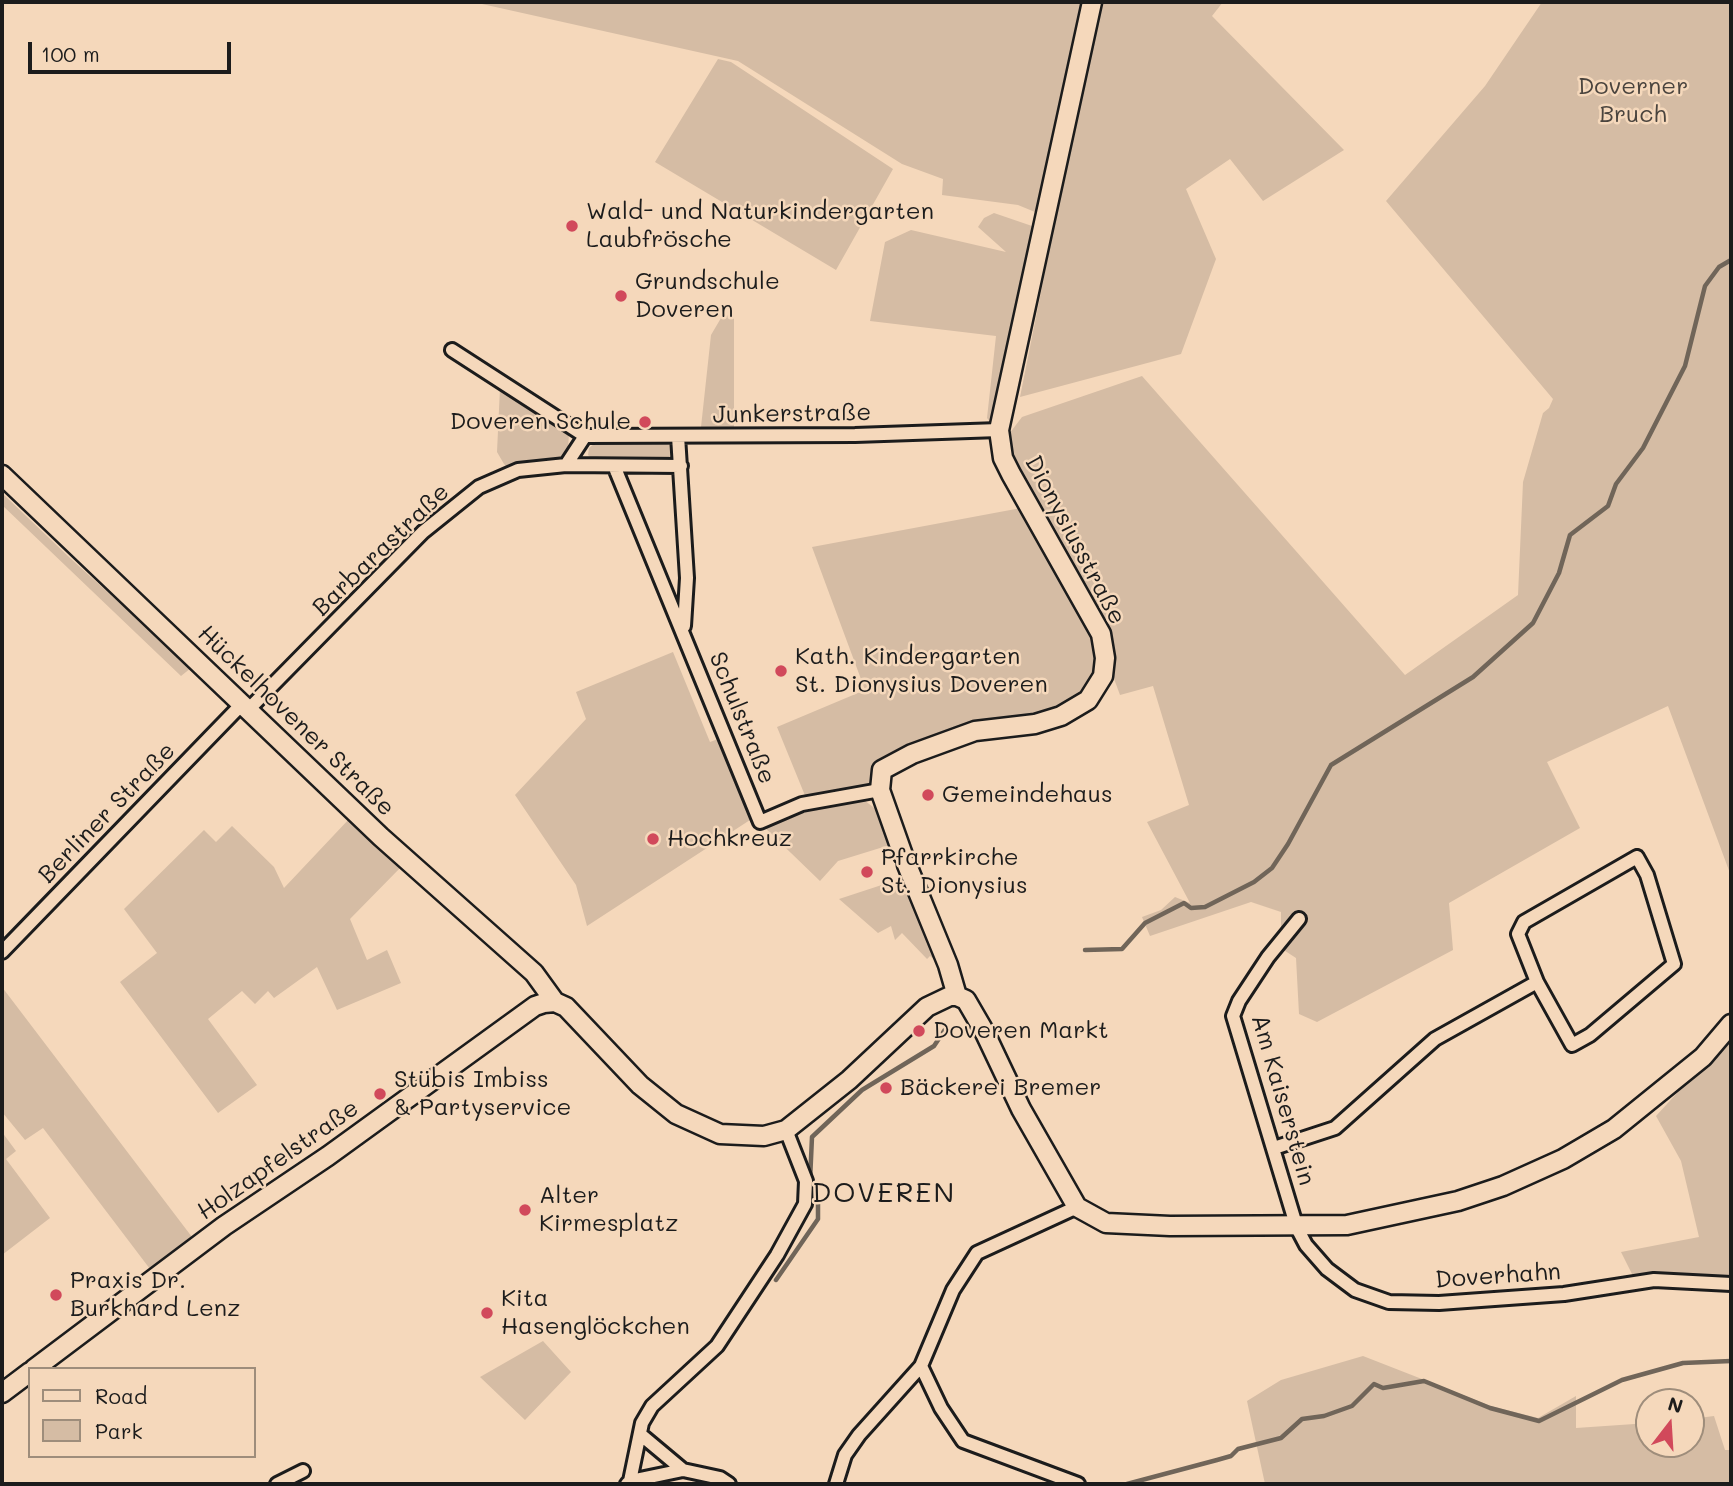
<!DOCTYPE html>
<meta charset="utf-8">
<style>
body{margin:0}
#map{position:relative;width:1733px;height:1486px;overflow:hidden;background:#f5d8bb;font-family:Mali,sans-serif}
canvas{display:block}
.frame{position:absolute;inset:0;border:4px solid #1c1c1c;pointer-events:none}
.legend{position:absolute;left:28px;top:1367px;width:228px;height:91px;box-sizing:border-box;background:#f5d8bb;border:2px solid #9e8d7b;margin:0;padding:9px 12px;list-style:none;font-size:21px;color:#1c1c1c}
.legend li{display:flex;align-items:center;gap:14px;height:35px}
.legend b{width:35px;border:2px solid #9e8d7b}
.north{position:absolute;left:1635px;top:1388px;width:70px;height:70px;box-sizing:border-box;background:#f5d8bb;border:2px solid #9e8d7b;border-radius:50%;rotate:17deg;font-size:19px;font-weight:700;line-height:28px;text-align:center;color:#1c1c1c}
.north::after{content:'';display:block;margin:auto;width:24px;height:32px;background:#d1495b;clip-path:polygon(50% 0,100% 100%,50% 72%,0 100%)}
.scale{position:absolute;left:28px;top:42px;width:203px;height:32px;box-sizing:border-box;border:4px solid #1c1c1c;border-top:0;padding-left:9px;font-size:21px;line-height:24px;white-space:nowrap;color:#1c1c1c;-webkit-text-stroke:5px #f5d8bb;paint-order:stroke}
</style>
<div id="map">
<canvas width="1733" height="1486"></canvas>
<div class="frame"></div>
<ul class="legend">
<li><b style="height:9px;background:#f5d8bb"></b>Road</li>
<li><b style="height:19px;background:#d5bca4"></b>Park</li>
</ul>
<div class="north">N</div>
<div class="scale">100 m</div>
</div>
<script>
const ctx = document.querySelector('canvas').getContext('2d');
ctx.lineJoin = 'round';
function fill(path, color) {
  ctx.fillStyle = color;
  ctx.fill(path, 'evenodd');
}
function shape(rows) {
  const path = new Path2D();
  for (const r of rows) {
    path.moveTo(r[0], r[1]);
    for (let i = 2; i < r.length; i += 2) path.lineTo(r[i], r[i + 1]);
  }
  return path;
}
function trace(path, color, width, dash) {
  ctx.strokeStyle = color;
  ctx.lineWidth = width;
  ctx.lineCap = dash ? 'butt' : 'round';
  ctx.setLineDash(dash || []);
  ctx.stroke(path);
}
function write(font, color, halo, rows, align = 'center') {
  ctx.font = font + ' Mali,sans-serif';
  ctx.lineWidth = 5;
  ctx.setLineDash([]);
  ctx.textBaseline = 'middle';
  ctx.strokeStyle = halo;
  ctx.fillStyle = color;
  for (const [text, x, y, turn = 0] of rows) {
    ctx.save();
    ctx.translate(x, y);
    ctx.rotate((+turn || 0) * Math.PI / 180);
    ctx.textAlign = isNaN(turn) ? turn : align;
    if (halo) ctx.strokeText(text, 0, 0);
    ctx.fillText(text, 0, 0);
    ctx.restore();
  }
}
fill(shape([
 [473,2,1085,2,993,426,987,418,996,336,870,321,885,242,911,230,1006,252,978,227,984,218,994,213,1032,226,1035,212,1018,205,942,195,943,179,902,164,738,61],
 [1099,2,1223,2,1212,16,1344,150,1263,201,1230,159,1186,189,1216,259,1181,354,1020,397],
 [1542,2,1731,2,1731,876,1668,706,1547,762,1580,828,1449,903,1453,950,1317,1022,1299,1014,1296,958,1279,947,1294,919,1281,929,1281,912,1251,902,1150,936,1142,917,1161,910,1175,897,1190,903,1147,822,1189,805,1153,686,1120,695,1113,676,1113,660,1015,470,1007,444,1009,434,1022,417,1142,376,1405,675,1518,595,1523,482,1543,413,1549,408,1553,399,1386,201,1485,86],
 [718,59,731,62,893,169,836,270,655,162],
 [734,313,734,427,701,427,711,335,721,318],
 [500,388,569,433,568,450,560,458,510,470,504,464,497,452],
 [663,443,670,445,673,452,666,461,593,460,588,455,589,448,594,444],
 [2,493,69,557,191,668,181,676,2,505],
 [1021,508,1097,639,1098,676,1074,704,880,767,870,787,806,798,777,727,865,690,812,547],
 [673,652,710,742,718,739,750,820,587,926,576,885,515,795,586,719,576,692],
 [864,800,882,814,893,844,838,861,820,881,762,825,812,809],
 [350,818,402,866,350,919,367,960,387,950,401,983,337,1010,317,967,274,998,268,991,255,1004,242,991,208,1019,257,1085,218,1113,120,982,157,953,124,909,204,830,216,842,232,826,274,867,284,888],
 [903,878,938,962,938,963,930,956,927,959,902,933,895,940,891,926,878,933,839,899],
 [2,987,192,1237,150,1269,43,1128,25,1140,2,1112],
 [1731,1034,1731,1278,1696,1274,1633,1276,1621,1252,1699,1237,1681,1161,1656,1116],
 [2,1132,16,1151,6,1159,50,1218,2,1255],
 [543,1341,571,1372,525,1420,480,1377],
 [1363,1356,1491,1406,1538,1418,1576,1396,1576,1428,1649,1423,1649,1444,1691,1444,1691,1419,1714,1416,1725,1450,1731,1450,1731,1484,1265,1484,1247,1401,1281,1380]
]), '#d5bca4');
trace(shape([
 [1085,950,1122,949,1145,923,1184,903,1191,908,1205,907,1254,882,1272,868,1288,844,1331,765,1473,677,1533,623,1559,573,1570,535,1608,506,1616,484,1643,448,1685,366,1705,286,1719,267,1731,260],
 [776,1280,818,1219,818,1199,810,1181,812,1137,862,1090,934,1046,946,1028],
 [1127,1484,1217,1460,1231,1456,1238,1449,1281,1438,1302,1419,1324,1416,1352,1406,1374,1384,1383,1388,1424,1381,1490,1408,1539,1421,1622,1380,1683,1363,1731,1361]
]), '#706559', 4.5);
const street = shape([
 [452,350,585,436],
 [585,436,855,435,999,430],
 [678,436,687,578,684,626],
 [566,465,585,436],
 [615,468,760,822,802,804,880,790],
 [248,710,423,532,479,487,518,470,566,465,681,466],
 [1637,857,1647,875,1674,964,1590,1035,1572,1045,1537,982,1518,934,1524,922,1637,857],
 [1299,919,1268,957,1239,1001,1233,1016,1297,1228,1306,1245,1327,1269,1355,1290,1389,1302,1439,1303,1564,1294,1654,1280,1731,1284],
 [2,952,242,704],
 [1274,1148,1335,1128,1435,1039,1537,982],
 [921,1366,941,1408,963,1441,1078,1484],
 [640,1434,683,1470],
 [630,1481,642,1423,652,1406,717,1346,777,1255,805,1204,806,1181,786,1130],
 [277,1484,303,1471],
 [627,1484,630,1481,683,1470,720,1478,729,1484],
 [836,1484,845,1455,859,1435,921,1366,953,1290,977,1253,1077,1207]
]);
const secondary = shape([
 [2,475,381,837,534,973,555,1002],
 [903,855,880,790,882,770,912,754,975,731,1035,724,1061,716,1088,700,1103,676,1105,658,1101,634,1011,474,1003,458,999,430,1092,2],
 [907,865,948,965,957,996],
 [34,1369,224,1226,328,1156,535,1006,544,1003,555,1002,566,1007,640,1085,676,1114,720,1134,764,1136,786,1130,849,1080,927,1007,950,996,957,996,966,1000,984,1031,1021,1109,1077,1207,1106,1223,1170,1226,1347,1225,1458,1201,1503,1186,1563,1159,1614,1129,1703,1057,1731,1024],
 [2,1393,30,1372]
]);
trace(street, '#1c1c1c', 18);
trace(secondary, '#1c1c1c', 23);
trace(street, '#f5d8bb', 12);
trace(secondary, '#f5d8bb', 18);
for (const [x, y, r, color] of [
 [572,226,7,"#d1495b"],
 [621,296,7,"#d1495b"],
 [645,422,7,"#d1495b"],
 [781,671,7,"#d1495b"],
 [928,795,7,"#d1495b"],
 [653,839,7,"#d1495b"],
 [867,872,7,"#d1495b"],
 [919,1031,7,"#d1495b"],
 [886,1088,7,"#d1495b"],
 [380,1094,7,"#d1495b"],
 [525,1210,7,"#d1495b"],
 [56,1295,7,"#d1495b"],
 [487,1313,7,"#d1495b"]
]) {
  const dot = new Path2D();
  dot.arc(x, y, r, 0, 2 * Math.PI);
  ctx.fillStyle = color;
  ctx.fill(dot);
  trace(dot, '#f5d8bb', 2.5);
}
write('24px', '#4a443e', '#f5d8bb', [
 ["Doverner",1633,87],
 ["Bruch",1633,115]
]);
write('24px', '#1c1c1c', '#f5d8bb', [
 ["Wald- und Naturkindergarten",586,212],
 ["Laubfrösche",586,240],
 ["Grundschule",635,282],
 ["Doveren",635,310],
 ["Doveren Schule",631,422,"right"],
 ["Kath. Kindergarten",795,657],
 ["St. Dionysius Doveren",795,685],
 ["Gemeindehaus",942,795],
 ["Hochkreuz",667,839],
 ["Pfarrkirche",881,858],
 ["St. Dionysius",881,886],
 ["Doveren Markt",933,1031],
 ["Stübis Imbiss",394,1080],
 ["& Partyservice",394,1108],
 ["Bäckerei Bremer",900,1088],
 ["Alter",539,1196],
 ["Kirmesplatz",539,1224],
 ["Praxis Dr.",70,1281],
 ["Burkhard Lenz",70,1309],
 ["Kita",501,1299],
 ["Hasenglöckchen",501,1327]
], 'left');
write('24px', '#1c1c1c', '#f5d8bb', [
 ["Junkerstraße",792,414,-1],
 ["Dionysiusstraße",1075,540,62],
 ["Barbarastraße",381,550,-44],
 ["Schulstraße",742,718,68],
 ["Hückelhovener Straße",296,721,44],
 ["Berliner Straße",107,813,-46],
 ["Am Kaiserstein",1283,1100,74],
 ["Holzapfelstraße",278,1160,-35],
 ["Doverhahn",1498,1276,-4]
]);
ctx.letterSpacing = '2px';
write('28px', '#1c1c1c', '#f5d8bb', [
 ["DOVEREN",884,1193]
]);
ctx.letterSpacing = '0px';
</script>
